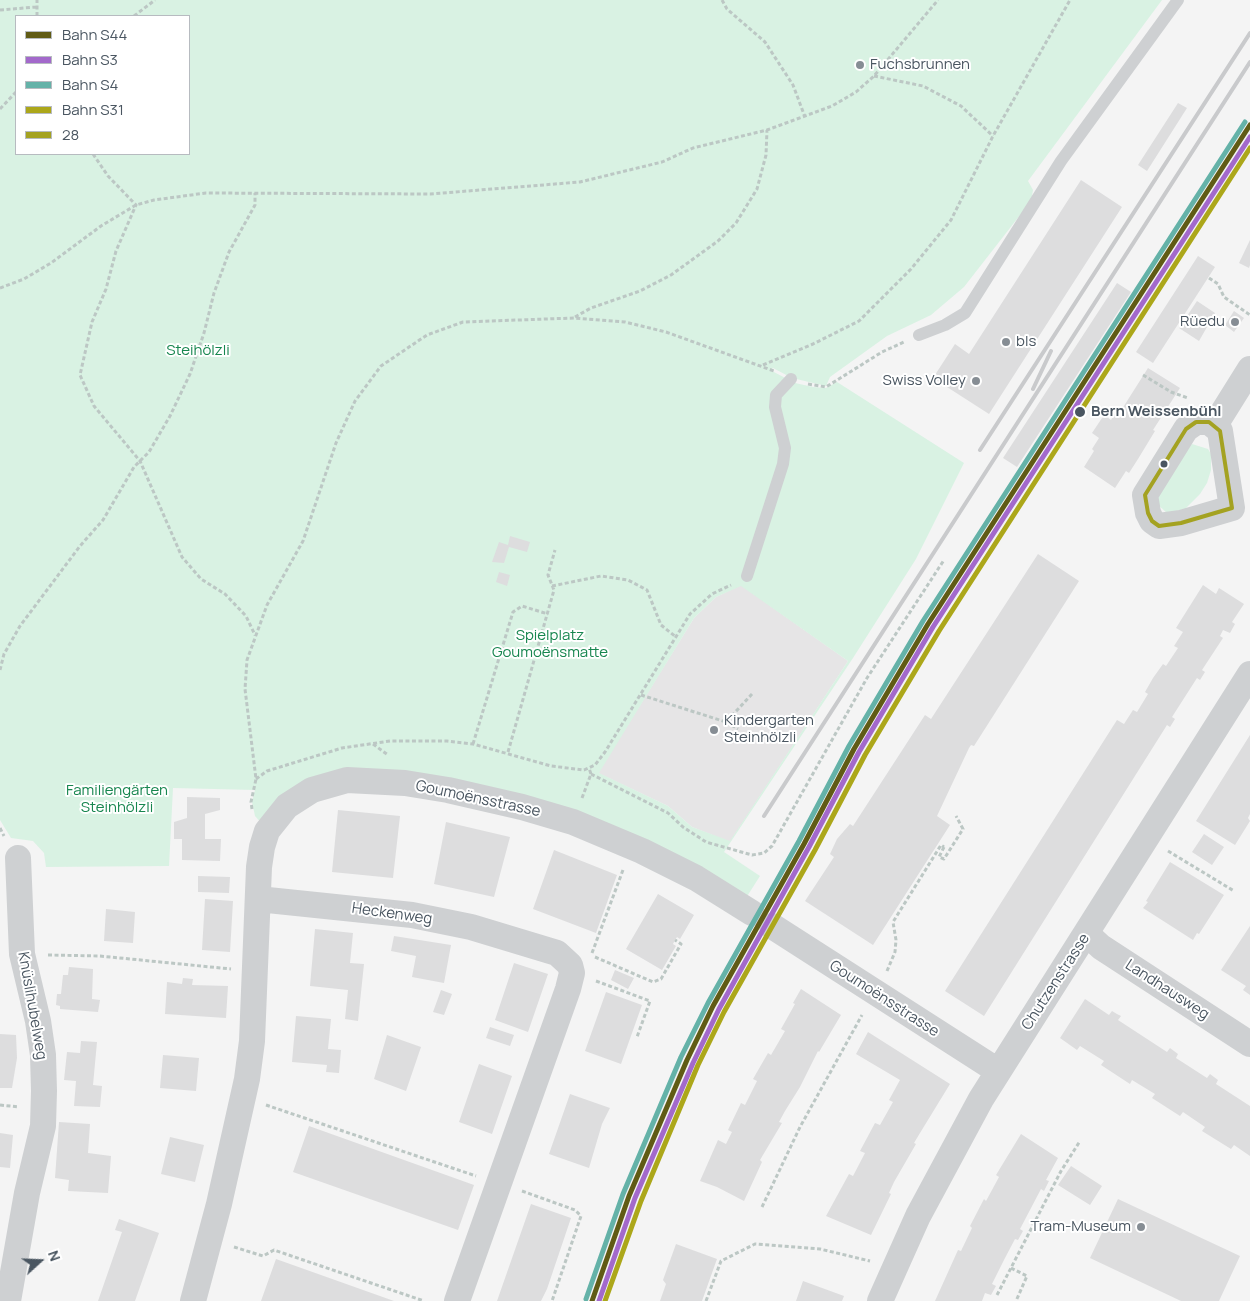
<!DOCTYPE html>
<meta charset="utf-8">
<style>
body{margin:0}
#map{position:relative;width:1250px;height:1301px;overflow:hidden;background:#f4f4f4;font-family:Manrope,sans-serif}
canvas{display:block}
.legend{position:absolute;left:15px;top:15px;width:175px;height:140px;box-sizing:border-box;background:#fff;border:1px solid #b7bbc0;margin:0;padding:6px 9px;list-style:none;font-size:15px;color:#4a5661}
.legend li{display:flex;align-items:center;gap:10px;height:25px}
.legend b{width:25px;border:1px solid #b7bbc0}
.north{position:absolute;left:15px;top:1236px;width:50px;height:50px;-webkit-text-stroke:4px #fff;paint-order:stroke;rotate:70deg;font-size:14px;font-weight:700;line-height:20px;text-align:center;color:#4a5661}
.north::after{content:'';display:block;margin:auto;width:18px;height:22px;background:#4a5661;clip-path:polygon(50% 0,100% 100%,50% 72%,0 100%)}
</style>
<div id="map">
<canvas width="1250" height="1301"></canvas>
<ul class="legend">
<li><b style="height:6px;background:#605b15"></b>Bahn S44</li>
<li><b style="height:6px;background:#a369cb"></b>Bahn S3</li>
<li><b style="height:6px;background:#64b2a8"></b>Bahn S4</li>
<li><b style="height:6px;background:#aca71a"></b>Bahn S31</li>
<li><b style="height:6px;background:#a4a221"></b>28</li>
</ul>
<div class="north">N</div>
</div>
<script>
const ctx = document.querySelector('canvas').getContext('2d');
ctx.lineJoin = 'round';
function fill(path, color) {
  ctx.fillStyle = color;
  ctx.fill(path, 'evenodd');
}
function shape(rows) {
  const path = new Path2D();
  for (const r of rows) {
    path.moveTo(r[0], r[1]);
    for (let i = 2; i < r.length; i += 2) path.lineTo(r[i], r[i + 1]);
  }
  return path;
}
function trace(path, color, width, dash) {
  ctx.strokeStyle = color;
  ctx.lineWidth = width;
  ctx.lineCap = dash ? 'butt' : 'round';
  ctx.setLineDash(dash || []);
  ctx.stroke(path);
}
function write(font, color, halo, rows, align = 'center') {
  ctx.font = font + ' Manrope,sans-serif';
  ctx.lineWidth = 4;
  ctx.setLineDash([]);
  ctx.textBaseline = 'middle';
  ctx.strokeStyle = halo;
  ctx.fillStyle = color;
  for (const [text, x, y, turn = 0] of rows) {
    ctx.save();
    ctx.translate(x, y);
    ctx.rotate((+turn || 0) * Math.PI / 180);
    ctx.textAlign = isNaN(turn) ? turn : align;
    if (halo) ctx.strokeText(text, 0, 0);
    ctx.fillText(text, 0, 0);
    ctx.restore();
  }
}
fill(shape([
 [741,585,848,661,730,842,692,827,668,806,598,773,694,618,716,597]
]), '#e6e5e6');
fill(shape([
 [0,0,1162,0,1028,181,1033,190,1031,201,964,287,931,315,887,336,830,377,826,386,792,378,773,368,770,370,795,383,813,387,826,388,837,382,964,463,916,559,853,658,724,852,760,876,746,898,699,869,374,779,262,824,255,816,252,802,255,790,173,788,169,866,46,867,44,853,33,841,11,838,0,820],
 [16,16,189,16,189,154,16,154],
 [741,586,848,661,730,841,692,827,668,806,599,773,694,618,716,597],
 [1192,444,1208,449,1211,454,1211,470,1207,483,1200,494,1185,509,1167,513,1156,503,1158,490]
]), '#d9f2e3');
fill(shape([
 [1178,103,1187,108,1147,171,1138,165],
 [1081,180,1122,207,989,414,933,378,955,344,969,354],
 [1250,240,1250,265,1249,268,1239,263],
 [1198,256,1215,267,1153,363,1136,352],
 [1117,283,1131,292,1017,467,1003,458],
 [1197,301,1215,313,1199,341,1179,328],
 [1234,311,1244,318,1234,332,1225,325],
 [1148,368,1180,388,1153,430,1155,431,1138,459,1129,473,1126,471,1115,488,1084,467,1094,451,1092,449,1099,438,1092,433,1104,415,1111,420,1119,407,1122,409],
 [510,536,530,542,527,552,509,547,504,563,492,562,499,542,508,545],
 [1038,554,1079,581,974,746,971,745,969,748,937,816,950,825,873,945,805,901,834,857,830,854,837,839,850,824,853,826,925,715,931,719],
 [499,572,510,575,507,586,496,582],
 [1203,585,1216,594,1219,588,1244,604,1232,622,1235,624,1230,633,1223,630,1220,636,1223,638,1202,670,1205,672,1200,680,1197,678,1172,717,1175,719,1170,727,1167,725,984,1016,945,991,1117,720,1124,724,1133,710,1137,712,1148,694,1145,692,1153,678,1163,664,1166,666,1178,648,1174,646,1183,632,1176,628],
 [1250,735,1250,814,1248,818,1250,821,1235,845,1196,821],
 [187,797,220,798,220,810,205,814,205,839,221,839,220,861,182,860,182,839,174,839,174,822,187,818],
 [338,810,400,816,393,878,332,872],
 [446,822,510,837,494,897,434,884],
 [1204,834,1224,847,1212,865,1192,852],
 [554,850,617,875,596,933,533,909],
 [1170,862,1224,895,1199,934,1197,933,1193,940,1143,908,1148,902,1146,901],
 [198,876,230,877,229,893,198,892],
 [658,894,694,915,680,939,677,937,675,940,673,944,676,946,662,970,626,949],
 [205,899,233,901,230,952,202,950],
 [106,909,135,912,133,943,104,941],
 [1250,926,1250,995,1243,990,1246,986,1221,970],
 [315,929,353,933,350,963,364,964,358,1021,345,1019,348,990,310,986],
 [394,936,451,945,444,983,412,977,416,956,391,951],
 [514,963,548,974,528,1032,495,1020],
 [69,967,93,969,92,999,100,1000,98,1012,60,1009,60,1006,56,1005,57,994,61,994,63,975,68,975],
 [615,970,634,978,628,989,611,980],
 [183,978,193,979,192,985,228,986,226,1018,165,1014,167,982,182,984],
 [801,989,841,1015,819,1052,818,1051,800,1087,785,1111,779,1122,782,1123,760,1160,762,1162,744,1201,717,1187,700,1181,718,1140,726,1144,732,1132,728,1130,741,1103,745,1105,757,1081,753,1079,768,1053,771,1055,785,1031,781,1029,795,1004,793,1003],
 [441,990,452,994,444,1015,433,1012],
 [606,992,642,1005,621,1064,585,1051],
 [1085,999,1109,1015,1112,1011,1117,1014,1121,1016,1118,1020,1167,1052,1170,1048,1178,1054,1176,1058,1207,1078,1210,1074,1218,1080,1216,1084,1250,1106,1250,1156,1234,1145,1231,1149,1202,1131,1205,1127,1183,1112,1180,1116,1152,1098,1155,1094,1132,1080,1130,1084,1101,1065,1104,1061,1080,1046,1077,1050,1060,1038],
 [296,1016,331,1019,328,1049,341,1050,339,1073,326,1072,327,1065,292,1062],
 [490,1027,514,1035,510,1046,486,1038],
 [868,1032,950,1084,920,1133,914,1143,916,1144,894,1182,889,1193,891,1194,871,1235,826,1216,849,1174,853,1176,865,1153,860,1151,875,1123,880,1125,893,1102,889,1100,900,1080,856,1054],
 [0,1034,16,1035,17,1058,12,1088,0,1088],
 [387,1035,421,1047,406,1091,374,1079],
 [81,1041,97,1042,93,1085,102,1086,100,1107,74,1106,76,1081,64,1080,67,1052,80,1053],
 [163,1055,199,1058,196,1091,160,1088],
 [479,1064,512,1076,492,1134,459,1122],
 [570,1094,610,1108,602,1124,589,1168,549,1154],
 [59,1122,90,1124,88,1153,111,1156,108,1193,68,1191,69,1180,55,1178],
 [309,1126,474,1185,458,1230,293,1172],
 [0,1133,13,1135,10,1168,0,1167],
 [1021,1134,1058,1158,1046,1180,1049,1181,1044,1191,1041,1189,1020,1229,1023,1231,1018,1240,1015,1239,1005,1258,992,1284,996,1286,991,1295,985,1293,982,1301,935,1301,958,1250,961,1251,972,1228,970,1226,984,1199,986,1201,999,1177,996,1175],
 [170,1137,204,1145,195,1182,161,1174],
 [1071,1166,1102,1186,1090,1205,1058,1185],
 [1118,1199,1240,1256,1219,1301,1181,1301,1090,1258],
 [531,1204,571,1218,547,1289,541,1301,497,1301],
 [119,1219,159,1233,135,1301,98,1301,122,1232,115,1230],
 [676,1244,717,1259,702,1301,660,1301,666,1284,663,1280],
 [276,1259,394,1301,261,1301],
 [803,1281,844,1296,842,1301,796,1301]
]), '#ddddde');
trace(shape([
 [722,0,727,9,765,42,793,85,805,117],
 [0,10,36,7],
 [37,16,37,0],
 [134,16,155,0],
 [874,76,923,86,961,106,993,136],
 [0,109,16,92],
 [93,154,108,176,136,205,116,251,106,289,92,322,80,375,94,406,140,461,182,557,201,579,225,594,246,616,255,635],
 [1209,278,1218,284,1224,297,1250,315],
 [0,288,24,279,51,263,101,226,136,205,154,200,206,193,430,194,580,182,662,162,693,148,767,130,832,106,856,92,874,76,938,0],
 [575,317,591,308,640,291,671,275,718,241,736,223,757,189,766,155,767,130],
 [763,365,813,344,859,321,911,269,951,220,993,136,1070,0],
 [1143,375,1171,392,1188,398],
 [808,384,826,387,882,352,904,342],
 [552,586,601,576,628,580,647,590,661,625,676,637],
 [0,670,4,654,20,626,80,546,103,520,134,467,149,452,170,416,190,374,204,333,214,293,229,252,255,205,255,193],
 [641,695,726,722,752,694],
 [726,722,738,729],
 [373,744,388,755],
 [473,744,513,612,522,606,548,614],
 [508,752,554,590,548,575,555,550],
 [591,774,668,813,683,827,706,842,752,855,764,853,772,846,867,678,944,560],
 [256,779,267,771,342,748,390,741,447,741,473,744,551,766,584,770,595,765,605,752,690,614,712,594,731,585],
 [582,798,591,774,589,768],
 [252,809,251,802,256,779,245,689,247,660,267,605,303,541,336,443,355,401,381,366,427,335,463,322,574,318,625,322,666,332,774,371],
 [0,828,4,836],
 [944,847,939,857,944,859,963,829,956,816],
 [1168,851,1234,891],
 [592,953,623,870],
 [48,955,100,956,231,969],
 [595,957,653,982,661,979,681,944,675,940],
 [887,971,895,952,896,940,893,922,941,845,944,847],
 [596,981,650,1001,637,1037],
 [0,1105,19,1107],
 [266,1105,476,1176],
 [522,1191,575,1210,581,1216,552,1301],
 [762,1207,800,1127,862,1015],
 [234,1247,263,1256,274,1250,424,1301],
 [1011,1268,1027,1276,1016,1301],
 [997,1295,1061,1171,1080,1141],
 [706,1301,721,1261,755,1244,820,1249,870,1261]
]), '#bcc7c4', 3, [4, 2.5]);
trace(shape([
 [919,335,945,325,965,313,1061,161,1178,0],
 [747,576,783,464,785,448,775,407,776,395,791,379]
]), '#ced0d2', 12);
trace(shape([
 [1196,422,1209,422,1220,431,1232,508,1181,523,1159,526,1152,521,1148,513,1145,495,1186,429,1196,422],
 [1215,425,1250,369],
 [258,899,412,915,471,927,557,953,570,965,572,973,568,989,457,1301],
 [772,926,998,1071],
 [1087,934,1101,947,1250,1044],
 [8,1301,27,1193,43,1126,44,1091,43,1055,38,1021,22,954,18,858],
 [193,1301,219,1204,247,1079,252,1041,259,867,262,847,267,831,287,806,312,790,347,780,405,783,448,790,522,807,573,822,642,851,696,878,752,913],
 [880,1301,918,1216,981,1099,1250,674]
]), '#ced0d2', 26);
trace(shape([
 [1033,389,1051,351],
 [980,450,1250,33],
 [764,816,1250,62]
]), '#c9cacc', 4);
trace(shape([
 [1196,422,1209,422,1220,431,1232,508,1181,523,1159,526,1152,521,1148,513,1145,495,1186,429,1196,422]
]), '#a4a221', 4);
trace(shape([
 [592,1301,629,1196,687,1060,713,1006,804,844,854,749,928,624,1250,125]
]), '#605b15', 5);
trace(shape([
 [599,1301,635,1198,693,1063,719,1009,809,847,859,752,933,627,1250,137]
]), '#a369cb', 5);
trace(shape([
 [586,1299,623,1194,681,1057,708,1003,799,841,849,746,923,621,1245,122]
]), '#64b2a8', 5);
trace(shape([
 [605,1301,641,1201,698,1065,724,1012,815,850,865,755,939,631,1250,148]
]), '#aca71a', 5);
for (const [x, y, r, color] of [
 [860,65,5,"#868d94"],
 [1235,322,5,"#868d94"],
 [1006,342,5,"#868d94"],
 [976,381,5,"#868d94"],
 [1080,412,6,"#4a5661"],
 [1164,464,4.5,"#4a5661"],
 [714,730,5,"#868d94"],
 [1141,1227,5,"#868d94"]
]) {
  const dot = new Path2D();
  dot.arc(x, y, r, 0, 2 * Math.PI);
  ctx.fillStyle = color;
  ctx.fill(dot);
  trace(dot, '#fff', 2);
}
write('15px', '#4a5661', '#fff', [
 ["Fuchsbrunnen",870,65],
 ["Rüedu",1225,322,"right"],
 ["bls",1016,342],
 ["Swiss Volley",966,381,"right"],
 ["Kindergarten",724,721],
 ["Steinhölzli",724,738],
 ["Tram-Museum",1131,1227,"right"]
], 'left');
write('15px', '#17864f', '#fff', [
 ["Steihölzli",198,351],
 ["Spielplatz",550,636],
 ["Goumoënsmatte",550,653],
 ["Familiengärten",117,791],
 ["Steinhölzli",117,808]
]);
write('bold 15px', '#4a5661', '#fff', [
 ["Bern Weissenbühl",1091,412]
], 'left');
write('15px', '#4a5661', '#fff', [
 ["Goumoënsstrasse",478,799,12],
 ["Heckenweg",392,914,8],
 ["Chutzenstrasse",1056,982,-57],
 ["Landhausweg",1167,990,33],
 ["Goumoënsstrasse",884,999,33],
 ["Knüslihubelweg",32,1006,80]
]);
</script>
